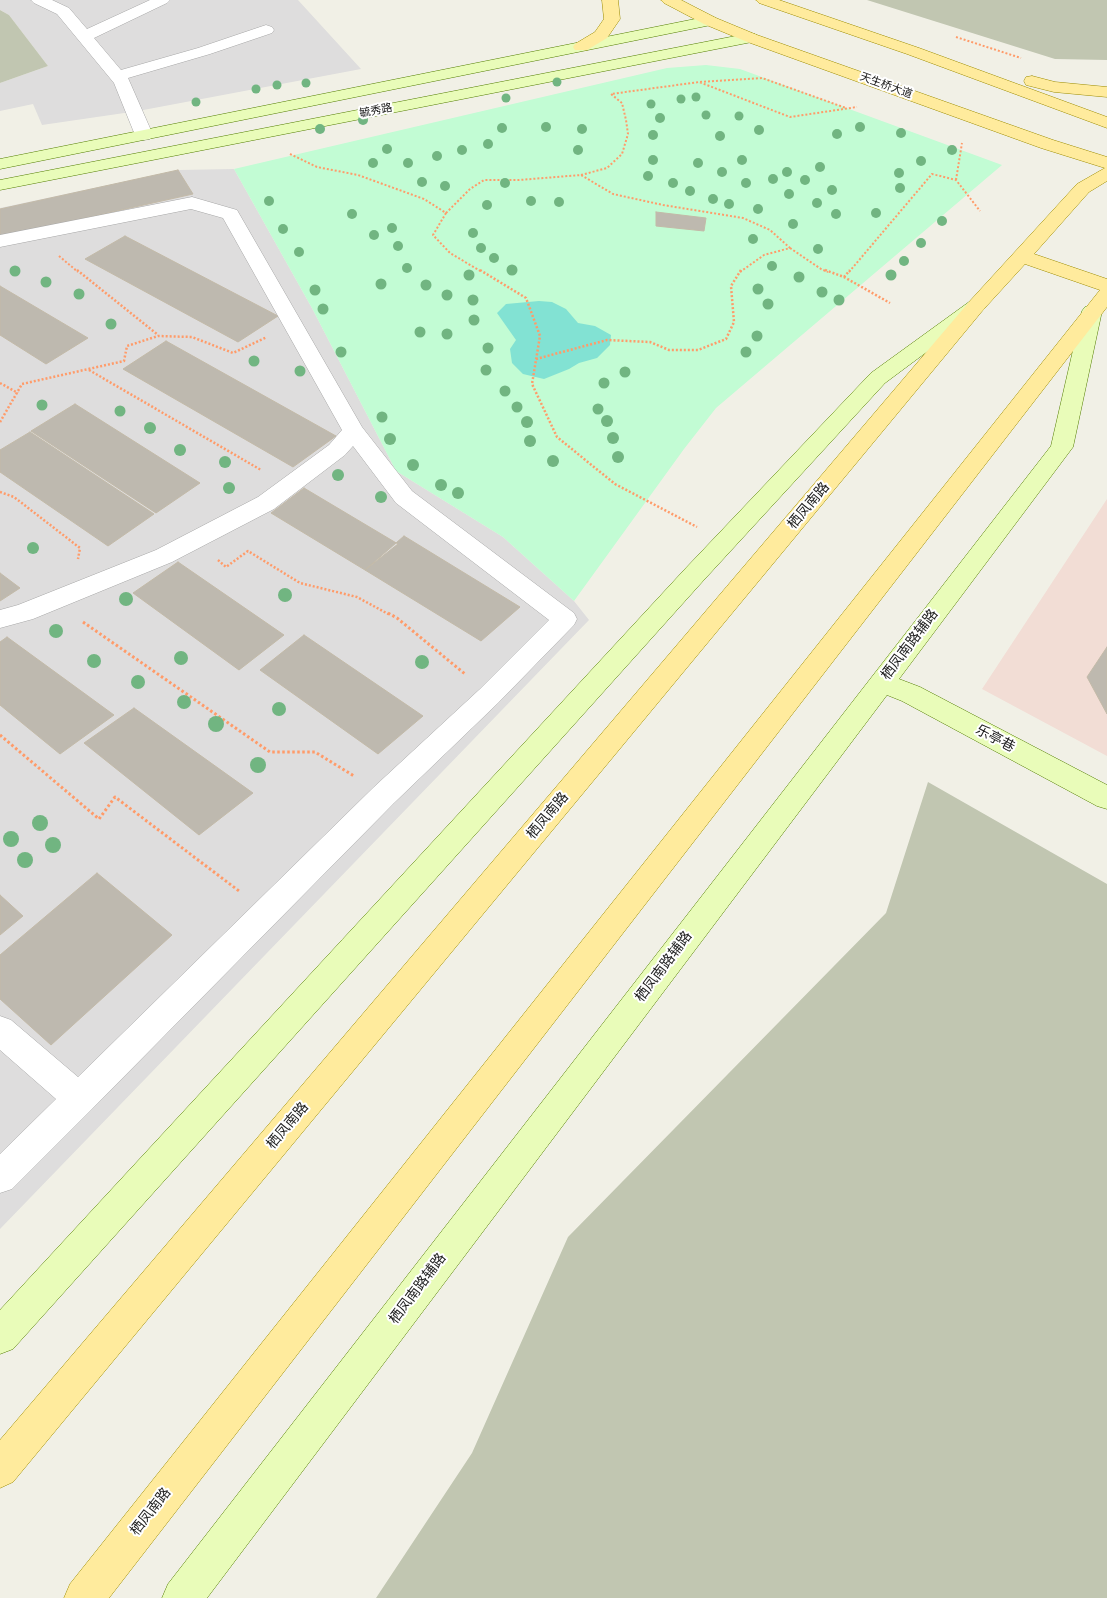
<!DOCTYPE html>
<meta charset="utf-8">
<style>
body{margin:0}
canvas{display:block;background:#f1f0e6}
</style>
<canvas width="1107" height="1598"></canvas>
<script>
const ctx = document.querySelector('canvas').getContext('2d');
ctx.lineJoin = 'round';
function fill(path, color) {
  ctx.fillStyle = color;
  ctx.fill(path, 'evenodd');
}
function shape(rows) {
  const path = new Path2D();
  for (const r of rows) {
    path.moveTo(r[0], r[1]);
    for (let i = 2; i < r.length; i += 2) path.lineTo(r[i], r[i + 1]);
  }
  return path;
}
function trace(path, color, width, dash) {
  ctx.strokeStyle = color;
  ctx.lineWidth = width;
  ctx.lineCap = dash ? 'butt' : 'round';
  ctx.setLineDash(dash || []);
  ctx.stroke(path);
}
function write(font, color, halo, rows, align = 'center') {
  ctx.font = font + ' "Varela Round","Noto Sans SC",sans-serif';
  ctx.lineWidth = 4;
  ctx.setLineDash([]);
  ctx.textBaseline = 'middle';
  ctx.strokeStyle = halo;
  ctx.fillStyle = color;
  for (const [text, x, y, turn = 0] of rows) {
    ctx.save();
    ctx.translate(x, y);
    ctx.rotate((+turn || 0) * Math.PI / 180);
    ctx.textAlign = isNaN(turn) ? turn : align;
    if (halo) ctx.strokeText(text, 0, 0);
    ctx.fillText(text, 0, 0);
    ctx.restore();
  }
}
fill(shape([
 [0,0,298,0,361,69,138,111,42,125,33,104,0,111,0,83,48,66,9,15,0,10],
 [234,169,313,310,396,471,503,537,574,601,589,620,0,1229,0,208,178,170]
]), '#dedddd');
fill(shape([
 [1107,499,1107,756,982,689]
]), '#f2ddd5');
fill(shape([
 [867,0,1107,0,1107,60,1055,59],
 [0,10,9,15,48,66,0,83],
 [928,782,1107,884,1107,1598,376,1598,472,1453,568,1237,886,913]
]), '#c1c6b1');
fill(shape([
 [706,65,740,69,1002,165,716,408,684,449,574,601,503,537,396,471,313,310,234,169,667,68]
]), '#c2fcd4');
fill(shape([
 [539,301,552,302,566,309,578,323,595,326,611,335,610,345,597,358,579,363,569,369,544,379,523,374,512,363,510,349,516,340,497,313,506,304]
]), '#82e2d3');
const building = shape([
 [178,170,193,194,0,237,0,209,178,170],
 [656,212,706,218,704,231,656,226,656,212],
 [125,236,278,316,238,342,85,259,125,236],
 [0,286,88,338,46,364,0,335,0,286],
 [166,341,336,436,293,467,123,369,166,341],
 [75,404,200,483,156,513,31,431,75,404],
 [30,432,154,514,108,546,0,472,0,450,30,432],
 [304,488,398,544,365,570,271,513,304,488],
 [404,536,520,607,481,641,365,570,404,536],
 [178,562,284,635,239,670,133,593,178,562],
 [0,573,20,588,0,601,0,573],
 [304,635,423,716,378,754,260,670,304,635],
 [7,637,114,715,60,754,0,705,0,642,7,637],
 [1107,647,1107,714,1087,677,1107,647],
 [134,708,253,793,199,835,84,743,134,708],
 [97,873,172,935,51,1045,0,999,0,955,97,873],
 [0,895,23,916,0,935,0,895]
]);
fill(building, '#beb9af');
trace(building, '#c3baa8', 1);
const street = shape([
 [31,0,52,0,69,8,87,29,150,0,170,0,167,3,94,38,121,70,198,48,260,27,266,25,272,27,274,30,272,33,210,54,128,78,153,135,150,139,144,140,138,139,135,135,114,83,57,14,34,3,31,0],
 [192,197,237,210,362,427,412,491,574,613,577,619,574,625,498,703,394,803,91,1110,12,1189,0,1193,0,1154,56,1099,0,1050,0,1016,11,1020,78,1077,374,787,480,689,549,620,396,503,353,446,345,455,274,509,172,562,33,619,0,628,0,610,18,605,156,550,258,497,329,445,342,430,223,218,191,209,0,247,0,235,192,197]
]);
const secondary = shape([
 [710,16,716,18,718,21,716,24,0,169,0,159,710,16],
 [751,33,757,35,759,38,757,41,0,190,0,180,751,33],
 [976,300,983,302,986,306,983,310,885,383,703,581,13,1349,0,1354,0,1310,685,569,871,373,969,302,976,300],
 [1092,305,1099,307,1102,311,1073,447,899,679,920,687,1107,785,1107,809,1097,806,902,701,887,695,207,1598,162,1598,168,1584,1051,446,1082,311,1085,307,1092,305]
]);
const primary = shape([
 [602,0,618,0,620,19,607,38,587,50,575,50,573,47,575,44,595,32,604,19,602,0],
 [661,0,681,0,716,18,757,35,1053,140,1107,157,1107,181,1089,192,1034,254,1107,279,1107,307,109,1598,64,1598,70,1584,1100,290,1025,264,983,310,13,1482,0,1488,0,1440,969,302,1077,184,1105,168,1041,148,745,41,704,24,664,3,661,0],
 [756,0,779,0,919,48,1107,117,1107,128,907,54,759,3,756,0],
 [1032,76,1055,82,1107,87,1107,97,1054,92,1026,85,1024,81,1026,77,1032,76]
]);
trace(street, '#a7a7a7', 1);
trace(secondary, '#537d01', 1);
trace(primary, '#9c8c00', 1);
trace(shape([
 [956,37,1021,58],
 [700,82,762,78,846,108],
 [290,154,317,167,358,175,424,199,446,213,433,235,450,253,482,272],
 [581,175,607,168,622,154,628,134,626,120,622,103,611,94,699,82,790,117,857,107],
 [956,180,962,143],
 [446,213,470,189,484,180,519,180,581,175,613,194,663,205,743,218,770,230,790,248,764,255,740,272],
 [790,248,821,269,828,272],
 [59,256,78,272],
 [849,272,932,174,956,180,980,211]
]), '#ff9b69', 2, [2, 2]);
trace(shape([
 [77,270,158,335],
 [480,270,526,298,540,336,532,384,557,437,615,484,697,527],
 [825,270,844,277,890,303],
 [844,277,850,270],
 [536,359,607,340,650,342,669,350,698,350,726,339,734,322,731,286,741,270],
 [89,370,261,470],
 [0,383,18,393],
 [0,422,22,384,124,361,127,346,158,336,192,337,233,353,267,337],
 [0,492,14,497,80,548,78,559],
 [218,560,226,567,248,551,300,583,357,597,390,615]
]), '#ff9b69', 2.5, [2, 2]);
trace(shape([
 [388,613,397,618,465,674],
 [83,622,270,752,315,752,354,776],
 [0,735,99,819,115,797,239,891]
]), '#ff9b69', 3, [2.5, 2.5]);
fill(street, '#fff');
fill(secondary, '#e9fcb9');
fill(primary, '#ffeb9d');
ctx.fillStyle = '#71b581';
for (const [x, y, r] of [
 [557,82,4.5],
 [306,83,4.5],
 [277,85,4.5],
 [256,89,4.5],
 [696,97,4.5],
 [506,98,4.5],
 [681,99,4.5],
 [196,102,4.5],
 [651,104,4.5],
 [706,115,4.5],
 [739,116,4.5],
 [660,118,5],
 [363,120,5],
 [546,127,5],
 [860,127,5],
 [502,128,5],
 [320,129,5],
 [582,129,5],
 [759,130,5],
 [901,133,5],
 [837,134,5],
 [653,135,5],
 [720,136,5],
 [488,144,5],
 [387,149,5],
 [462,150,5],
 [578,150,5],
 [952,150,5],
 [437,156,5],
 [653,160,5],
 [742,160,5],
 [921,161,5],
 [373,163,5],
 [408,163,5],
 [698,163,5],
 [820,167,5],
 [722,172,5],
 [787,172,5],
 [899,173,5],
 [648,176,5],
 [773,179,5],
 [805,180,5],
 [422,182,5],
 [505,183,5],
 [673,183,5],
 [746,183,5],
 [445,186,5],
 [900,188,5],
 [832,190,5],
 [690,191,5],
 [789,194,5],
 [713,199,5],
 [269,201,5],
 [531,201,5],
 [559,202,5],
 [817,203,5],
 [729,204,5],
 [487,205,5],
 [758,209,5],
 [876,213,5],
 [352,214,5],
 [836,214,5],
 [942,221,5],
 [793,224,5],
 [392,228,5],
 [283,229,5],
 [473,233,5],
 [374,235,5],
 [753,239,5],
 [921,243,5],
 [398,246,5],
 [481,248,5],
 [818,249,5],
 [299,252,5],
 [494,258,5],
 [904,261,5],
 [772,266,5],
 [407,268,5],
 [512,270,5.5],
 [15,271,5.5],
 [469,275,5.5],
 [891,275,5.5],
 [799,277,5.5],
 [46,282,5.5],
 [381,284,5.5],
 [426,285,5.5],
 [758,289,5.5],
 [315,290,5.5],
 [822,292,5.5],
 [79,294,5.5],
 [447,295,5.5],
 [473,300,5.5],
 [839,300,5.5],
 [768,304,5.5],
 [323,309,5.5],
 [474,320,5.5],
 [111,324,5.5],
 [420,332,5.5],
 [447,334,5.5],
 [757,336,5.5],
 [488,348,5.5],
 [341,352,5.5],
 [746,352,5.5],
 [254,361,5.5],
 [486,370,5.5],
 [300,371,5.5],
 [625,372,5.5],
 [604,383,5.5],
 [505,391,5.5],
 [42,405,5.5],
 [517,407,5.5],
 [598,409,5.5],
 [120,411,5.5],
 [382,417,5.5],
 [607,421,6],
 [527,422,6],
 [150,428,6],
 [613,438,6],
 [390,439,6],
 [530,441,6],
 [180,450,6],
 [618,457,6],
 [553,461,6],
 [225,462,6],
 [413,465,6],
 [338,475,6],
 [441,485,6],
 [229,488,6],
 [458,493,6],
 [381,497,6],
 [33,548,6],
 [285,595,7],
 [126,599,7],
 [56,631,7],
 [181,658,7],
 [94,661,7],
 [422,662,7],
 [138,682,7],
 [184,702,7],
 [279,709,7],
 [216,724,8],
 [258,765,8],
 [40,823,8],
 [11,839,8],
 [53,845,8],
 [25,860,8]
]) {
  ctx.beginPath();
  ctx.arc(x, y, r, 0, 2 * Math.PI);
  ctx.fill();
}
write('11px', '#202020', '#fff', [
 ["天生桥大道",886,86,20],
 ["毓秀路",376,111,-11]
]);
write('14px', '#202020', '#fff', [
 ["栖凤南路",809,506,-50],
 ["栖凤南路辅路",910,645,-53],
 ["乐亭巷",995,739,28],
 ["栖凤南路",548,816,-50],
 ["栖凤南路辅路",664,967,-53],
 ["栖凤南路",288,1126,-50],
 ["栖凤南路辅路",418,1289,-53],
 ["栖凤南路",151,1512,-52]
]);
</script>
